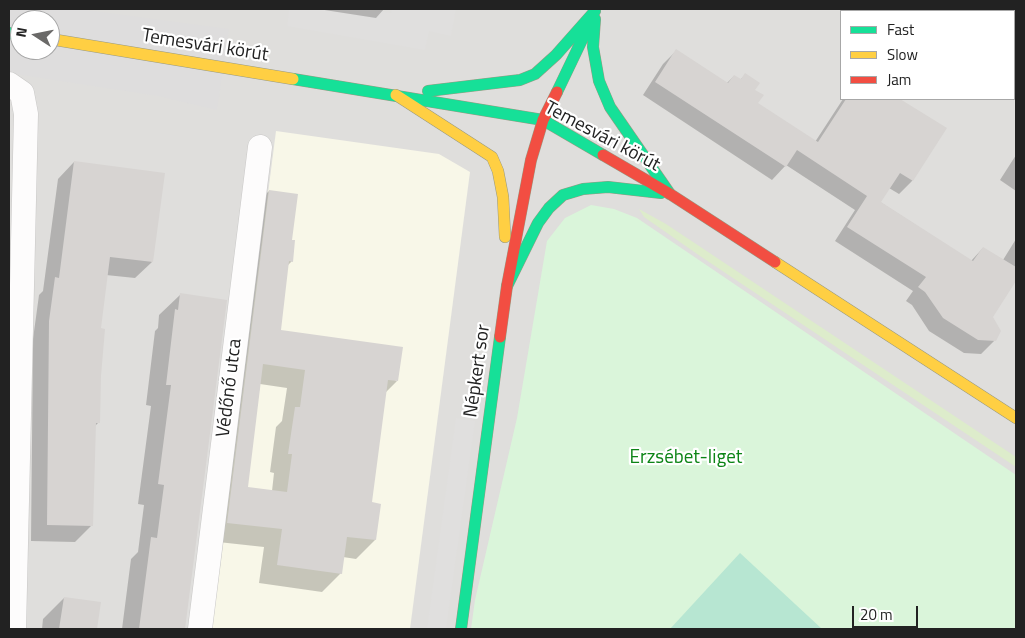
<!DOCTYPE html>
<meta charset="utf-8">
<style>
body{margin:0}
#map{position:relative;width:1025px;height:638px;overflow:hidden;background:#f0eeeb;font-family:"Titillium Web",sans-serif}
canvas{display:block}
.frame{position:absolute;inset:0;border:10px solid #222;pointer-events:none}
.legend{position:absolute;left:840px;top:10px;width:175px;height:90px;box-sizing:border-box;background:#fff;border:1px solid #a7a7a7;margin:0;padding:6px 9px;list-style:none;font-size:15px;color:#222}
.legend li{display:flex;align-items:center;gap:10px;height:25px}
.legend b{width:25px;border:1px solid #a7a7a7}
.north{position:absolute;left:10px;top:10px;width:50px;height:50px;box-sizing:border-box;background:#fff;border:1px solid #a7a7a7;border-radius:50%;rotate:281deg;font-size:14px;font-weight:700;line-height:20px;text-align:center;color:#222}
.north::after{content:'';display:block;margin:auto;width:18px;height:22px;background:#6a6968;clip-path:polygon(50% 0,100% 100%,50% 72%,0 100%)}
.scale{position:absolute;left:852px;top:606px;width:66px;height:22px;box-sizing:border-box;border:2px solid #222;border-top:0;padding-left:6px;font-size:15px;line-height:18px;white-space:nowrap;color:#222;-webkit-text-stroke:4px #fff;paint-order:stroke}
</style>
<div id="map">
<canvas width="1025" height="638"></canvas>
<div class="frame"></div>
<ul class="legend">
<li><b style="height:6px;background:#16e098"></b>Fast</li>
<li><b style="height:6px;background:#ffcf43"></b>Slow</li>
<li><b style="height:6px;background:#f24e42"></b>Jam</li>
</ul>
<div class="north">N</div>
<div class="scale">20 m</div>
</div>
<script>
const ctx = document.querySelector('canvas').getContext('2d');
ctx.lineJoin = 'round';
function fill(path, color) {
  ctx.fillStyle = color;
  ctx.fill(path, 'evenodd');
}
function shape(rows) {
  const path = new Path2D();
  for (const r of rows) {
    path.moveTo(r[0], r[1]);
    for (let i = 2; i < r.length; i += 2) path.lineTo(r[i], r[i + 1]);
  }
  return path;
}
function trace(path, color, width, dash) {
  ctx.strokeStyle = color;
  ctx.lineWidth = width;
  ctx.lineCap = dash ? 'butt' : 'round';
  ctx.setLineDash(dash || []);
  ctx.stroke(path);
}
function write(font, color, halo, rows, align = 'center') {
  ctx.font = font + ' "Titillium Web",sans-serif';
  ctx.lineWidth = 4.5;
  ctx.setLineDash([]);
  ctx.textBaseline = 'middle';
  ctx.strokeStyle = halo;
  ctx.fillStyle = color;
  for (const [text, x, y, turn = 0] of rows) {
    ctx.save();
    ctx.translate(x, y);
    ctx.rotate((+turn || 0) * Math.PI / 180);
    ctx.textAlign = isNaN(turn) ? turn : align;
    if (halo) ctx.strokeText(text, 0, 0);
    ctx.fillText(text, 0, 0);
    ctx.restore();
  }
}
fill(shape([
 [9,9,1016,9,1016,629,9,629],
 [841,11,1014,11,1014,99,841,99],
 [20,20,50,20,50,50,20,50]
]), '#dfdedc');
fill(shape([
 [276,131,439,154,470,172,410,629,212,629]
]), '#f8f7e8');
fill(shape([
 [639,209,666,224,1016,457,1016,467,700,256,644,217]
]), '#ddeccb');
fill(shape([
 [591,205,614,209,637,218,1016,475,1016,629,471,629,475,600,517,418,547,241,565,218]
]), '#daf5da');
fill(shape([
 [740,553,822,629,670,629]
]), '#b7e6d2');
fill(shape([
 [289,9,364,9,391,13,392,9,456,9,451,36,429,31,425,50,287,26],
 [456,418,475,421,446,629,427,629]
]), '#e0dfde');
fill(shape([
 [9,9,79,9,229,29,217,110,158,96,9,73],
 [20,20,50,20,50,50,20,50]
]), '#dedddd');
fill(shape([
 [318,9,384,9,376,18],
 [900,9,923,9,926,11,897,11],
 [676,51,726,84,734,76,740,80,745,75,753,90,757,104,815,142,843,99,898,99,945,129,912,181,899,194,889,188,880,202,971,261,983,248,1003,260,1016,239,1016,279,991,317,995,340,981,354,964,353,929,331,912,305,906,301,913,291,835,241,855,210,786,165,772,180,643,95,663,64],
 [1016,155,1016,191,1000,180],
 [74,162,152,262,135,278,106,275,99,329,98,423,94,427,92,525,75,542,31,541,33,339,39,295,43,291,58,179],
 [269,191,291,241,292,261,287,266,279,331,397,381,385,393,370,504,375,540,356,559,343,557,341,573,322,592,259,583,264,547,209,541,250,210],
 [260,384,287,388,282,421,276,427,270,472,274,473,272,491,246,488],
 [180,295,226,301,184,629,122,629,131,559,138,552,144,505,138,504,151,406,146,405,155,331,158,328,159,315],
 [64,598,99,603,96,629,42,629,43,619]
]), '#0003');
fill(shape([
 [676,49,728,83,734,75,741,79,745,73,760,83,755,90,764,95,758,103,818,142,846,99,900,99,947,128,913,181,900,173,881,202,973,261,983,247,1016,267,1016,281,993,317,1001,331,996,341,978,340,943,318,925,292,918,287,926,277,847,227,867,196,797,150,786,167,655,82],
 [74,161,165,173,153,262,110,257,101,328,105,329,101,376,100,423,96,423,93,526,47,525,49,321,55,277,59,278],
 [269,190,298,194,292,240,295,240,293,262,289,261,281,330,403,347,398,381,388,380,372,502,381,504,376,540,347,537,342,574,277,565,282,529,227,523],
 [263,364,305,370,300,407,295,407,288,454,292,454,287,492,248,487],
 [180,293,227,300,185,629,139,629,151,537,157,538,164,485,158,484,171,385,166,385,175,309,178,310],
 [64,597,101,602,97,629,59,629]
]), '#d7d4d2');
const street = shape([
 [9,84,22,93,26,114,14,629],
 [200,629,260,147]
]);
const fast = shape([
 [595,19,593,47,599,81,610,107,670,194],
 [9,33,20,35],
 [293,79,543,120,603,155],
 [428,91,520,80,535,74,556,55,595,11],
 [557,92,591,21],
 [507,286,538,223,549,208,563,195,583,189,608,187,661,193],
 [461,629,500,337]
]);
const slow = shape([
 [50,39,293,79],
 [396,95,492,157,498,171,503,197,505,237],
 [775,262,1016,418]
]);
const jam = shape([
 [603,155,670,194,775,262],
 [500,337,507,286,531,160,543,120,557,92]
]);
trace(street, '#c9c8c7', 25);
trace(fast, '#999a82', 12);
trace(slow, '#999a82', 12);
trace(jam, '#999a82', 12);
trace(street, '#fdfcfc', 24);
trace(fast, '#16e098', 11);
trace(slow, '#ffcf43', 11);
trace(jam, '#f24e42', 11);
write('19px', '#222', '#fff', [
 ["Temesvári körút",205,46,9],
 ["Temesvári körút",602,137,28],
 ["Népkert sor",478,371,-82],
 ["Védőnő utca",230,388,-83]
]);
write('19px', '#0c8416', '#fff', [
 ["Erzsébet-liget",686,458]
]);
</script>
